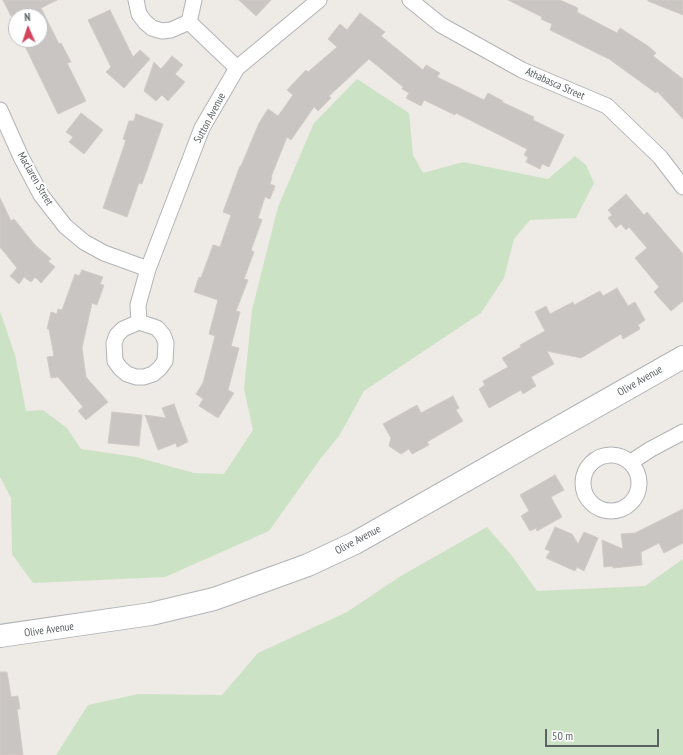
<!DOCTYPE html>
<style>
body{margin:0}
#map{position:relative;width:683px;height:755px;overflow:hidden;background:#eeeae6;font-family:"PT Sans Narrow",sans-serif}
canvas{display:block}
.north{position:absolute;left:8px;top:8px;width:40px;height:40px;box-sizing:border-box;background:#fff;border:1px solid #bec0c1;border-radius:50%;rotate:357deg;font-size:11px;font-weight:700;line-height:16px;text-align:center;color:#5d6264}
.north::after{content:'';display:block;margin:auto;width:14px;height:18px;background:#d4455c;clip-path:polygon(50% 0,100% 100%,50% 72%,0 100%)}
.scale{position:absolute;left:545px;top:729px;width:114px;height:18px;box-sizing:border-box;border:2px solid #5d6264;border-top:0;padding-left:5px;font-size:12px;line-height:14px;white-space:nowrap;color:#5d6264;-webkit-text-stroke:3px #fff;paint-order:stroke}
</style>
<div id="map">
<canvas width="683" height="755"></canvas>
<div class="north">N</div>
<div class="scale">50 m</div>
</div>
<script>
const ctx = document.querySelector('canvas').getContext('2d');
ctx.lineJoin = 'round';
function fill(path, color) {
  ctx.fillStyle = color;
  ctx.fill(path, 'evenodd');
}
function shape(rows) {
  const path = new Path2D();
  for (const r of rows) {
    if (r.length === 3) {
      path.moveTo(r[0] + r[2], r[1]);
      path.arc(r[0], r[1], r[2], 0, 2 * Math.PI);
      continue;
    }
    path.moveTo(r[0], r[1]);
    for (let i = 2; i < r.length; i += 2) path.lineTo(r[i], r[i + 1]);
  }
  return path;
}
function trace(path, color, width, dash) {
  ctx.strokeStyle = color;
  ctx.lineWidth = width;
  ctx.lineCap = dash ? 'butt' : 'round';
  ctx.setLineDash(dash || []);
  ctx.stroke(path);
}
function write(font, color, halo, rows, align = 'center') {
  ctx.font = font + ' "PT Sans Narrow",sans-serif';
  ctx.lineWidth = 4;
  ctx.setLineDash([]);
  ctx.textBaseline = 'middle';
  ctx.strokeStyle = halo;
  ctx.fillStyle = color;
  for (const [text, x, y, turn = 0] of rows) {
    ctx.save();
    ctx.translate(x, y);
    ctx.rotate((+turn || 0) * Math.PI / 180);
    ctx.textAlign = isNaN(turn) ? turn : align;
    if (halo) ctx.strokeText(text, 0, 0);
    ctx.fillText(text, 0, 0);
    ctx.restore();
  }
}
fill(shape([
 [357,79,409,113,413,155,423,173,463,162,548,179,575,156,586,165,594,183,576,218,530,220,514,239,504,278,481,313,364,391,339,436,321,458,269,531,165,577,33,583,12,554,11,498,0,477,0,311,15,355,26,411,43,410,67,428,81,449,136,457,194,473,224,474,253,430,244,389,252,310,278,207,314,123],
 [487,527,513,557,537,591,645,586,683,559,683,755,56,755,88,705,138,694,222,695,258,653,347,612,399,577]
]), '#cce2c5');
const building = shape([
 [3,0,57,0,41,8,59,44,61,43,71,62,67,63,86,101,58,114,22,40,40,40,40,16,11,16,3,0],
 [239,0,271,0,256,16,239,0],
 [508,0,560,0,578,8,577,12,617,33,620,28,648,46,656,53,653,56,683,79,683,119,657,91,656,93,609,59,550,30,552,24,541,19,542,17,508,0],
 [648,0,683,0,683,15,648,1,648,0],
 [110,10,133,57,140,50,150,59,124,88,106,72,111,67,88,20,110,10],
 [360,13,385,32,381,36,423,70,426,65,440,73,437,77,484,100,488,93,503,101,502,102,534,117,533,120,564,135,549,167,542,164,540,169,526,162,528,157,524,155,527,149,456,113,455,115,424,100,421,106,406,98,409,93,402,89,403,87,369,59,329,96,331,98,318,111,314,107,291,140,287,137,271,177,272,177,270,184,275,186,270,199,265,197,258,218,262,220,251,250,254,252,244,279,248,280,236,311,240,312,231,346,239,348,228,390,234,393,218,418,199,406,203,399,196,394,203,383,215,336,209,334,218,300,194,292,199,277,201,278,213,245,220,247,231,215,223,212,240,166,241,166,259,123,268,109,278,116,293,95,287,90,306,70,308,72,337,47,328,39,340,24,347,30,360,13],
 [172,56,183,65,175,74,185,82,168,101,162,95,156,101,144,91,154,62,161,69,172,56],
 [81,113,103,130,84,154,69,142,73,137,66,132,81,113],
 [136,114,163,124,142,184,139,183,127,217,103,208,126,140,123,139,129,121,134,121,136,114],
 [626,194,644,215,647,212,683,254,683,301,671,311,654,292,659,287,635,258,647,248,629,227,626,230,621,224,616,228,608,218,612,215,608,210,626,194],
 [0,198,11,221,14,219,35,245,51,259,48,261,55,267,41,283,35,277,31,282,24,277,19,284,10,276,17,268,0,247,0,198],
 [82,270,103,277,100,284,104,285,97,305,92,303,82,348,86,377,108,402,86,420,78,411,83,407,58,377,51,378,47,357,54,356,49,329,47,329,51,312,57,314,58,309,62,310,75,274,79,276,82,270],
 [617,288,628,306,635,302,645,320,638,325,640,329,623,339,621,334,581,358,547,351,554,364,531,377,536,386,523,394,521,390,489,408,479,389,485,385,483,381,508,367,502,358,521,347,520,345,545,331,535,312,546,306,550,314,573,302,574,305,600,291,603,296,617,288],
 [453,396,459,408,456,410,463,421,427,442,429,445,412,454,409,449,401,454,389,446,391,438,383,424,417,405,421,413,453,396],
 [174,404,188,442,177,447,176,443,158,450,145,415,166,418,162,408,174,404],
 [112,412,142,415,139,446,108,443,112,412],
 [555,475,564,490,551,497,562,517,537,531,536,528,530,531,521,516,529,511,520,495,555,475],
 [683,509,683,543,664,553,659,543,641,552,642,565,613,568,613,566,604,567,602,540,623,549,621,534,635,533,683,509],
 [555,527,572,534,578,544,584,532,598,538,584,571,577,567,575,571,546,558,550,551,545,549,555,527],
 [0,672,7,672,11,697,18,696,20,709,17,709,23,755,0,755,0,672]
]);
fill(building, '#c9c5c2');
trace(building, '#d2cbc5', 1);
const minor = shape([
 [136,0,139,14,145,22,152,28,162,31,171,30,189,22,194,0],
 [410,0,441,25,522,70,607,106,660,157,683,187],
 [189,22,237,68],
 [0,110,21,157,41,195,65,226,84,242,104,253,148,269],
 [139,322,157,328,163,335,166,343,165,361,160,368,153,374,144,377,136,377,127,374,120,368,115,361,114,343,117,335,123,329,139,322,138,305,148,269,202,128,237,68,319,0],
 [611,483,28],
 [631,462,651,449,683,432]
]);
const secondary = shape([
 [0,636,151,614,214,599,308,565,355,543,683,357]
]);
trace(minor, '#b1b4b6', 17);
trace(secondary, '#b0b4b7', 24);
trace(minor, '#fff', 15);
trace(secondary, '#fff', 22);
write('11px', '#5d6264', '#fff', [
 ["Athabasca Street",555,84,24],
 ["Sutton Avenue",210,118,-62],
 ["Maclaren Street",35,179,60],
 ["Olive Avenue",640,381,-30],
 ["Olive Avenue",358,540,-28],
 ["Olive Avenue",49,630,-8]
]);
</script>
